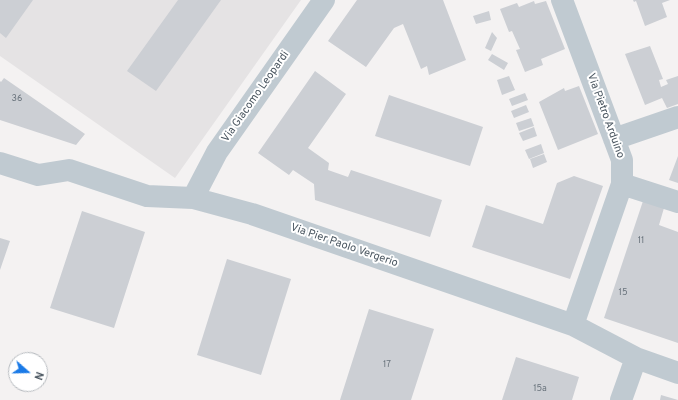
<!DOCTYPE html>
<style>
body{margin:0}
#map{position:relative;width:678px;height:400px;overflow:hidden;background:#f4f2f2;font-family:Overpass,sans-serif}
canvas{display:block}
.north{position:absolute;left:8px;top:352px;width:40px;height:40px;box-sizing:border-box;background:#fff;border:1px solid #b7bbbf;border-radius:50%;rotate:110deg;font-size:11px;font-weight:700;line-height:16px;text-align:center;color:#4a5660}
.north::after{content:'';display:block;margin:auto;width:14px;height:18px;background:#1a7ae7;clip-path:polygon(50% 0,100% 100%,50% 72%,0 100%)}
</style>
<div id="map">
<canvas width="678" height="400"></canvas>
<div class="north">N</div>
</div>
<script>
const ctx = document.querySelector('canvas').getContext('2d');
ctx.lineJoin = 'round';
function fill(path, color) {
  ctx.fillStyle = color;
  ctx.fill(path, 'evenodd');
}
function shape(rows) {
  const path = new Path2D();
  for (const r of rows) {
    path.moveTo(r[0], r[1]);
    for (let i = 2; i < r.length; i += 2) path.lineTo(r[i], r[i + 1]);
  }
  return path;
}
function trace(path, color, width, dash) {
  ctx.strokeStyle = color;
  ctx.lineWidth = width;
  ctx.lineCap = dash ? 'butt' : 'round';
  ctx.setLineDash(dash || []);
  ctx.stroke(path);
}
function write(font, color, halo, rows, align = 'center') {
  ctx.font = font + ' Overpass,sans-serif';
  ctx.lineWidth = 4;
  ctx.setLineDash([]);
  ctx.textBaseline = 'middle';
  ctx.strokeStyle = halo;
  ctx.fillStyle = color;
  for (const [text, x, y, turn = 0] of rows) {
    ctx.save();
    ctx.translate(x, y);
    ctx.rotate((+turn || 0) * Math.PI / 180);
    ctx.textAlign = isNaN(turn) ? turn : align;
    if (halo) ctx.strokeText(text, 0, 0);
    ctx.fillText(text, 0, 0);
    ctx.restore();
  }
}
fill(shape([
 [0,0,301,0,175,178,0,56]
]), '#e5e3e4');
fill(shape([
 [0,0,33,0,6,38,0,33],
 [178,0,221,0,156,91,127,71],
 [357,0,443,0,466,60,429,75,427,66,421,69,403,24,394,28,366,67,328,41],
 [633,0,670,0,662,3,667,17,645,26,636,1,634,2],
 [534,1,535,4,546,1,565,49,541,59,543,65,525,72,516,50,520,49,512,31,509,32,500,9,517,3,519,7],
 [489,11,491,20,476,24,473,16],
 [492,32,497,38,491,51,485,48],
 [650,46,663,79,659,80,661,87,668,84,666,80,678,76,678,104,667,108,662,98,645,105,625,54],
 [492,54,508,63,504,70,488,60],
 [315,71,346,94,308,148,329,163,328,170,348,177,351,170,442,200,430,237,315,200,314,184,293,170,289,175,258,153],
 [509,76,515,90,502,95,497,80],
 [4,78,85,134,76,145,0,120,0,81,1,82],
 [579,86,598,134,558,150,539,102,564,88,565,91],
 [525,93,528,100,512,106,509,99],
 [389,95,483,127,470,166,375,136],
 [526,105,529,112,514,118,511,111],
 [531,118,534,126,519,131,516,123],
 [534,127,537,136,523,141,519,133],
 [541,144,544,153,529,159,525,150],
 [544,154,547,162,533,168,530,159],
 [678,156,678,183,669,180],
 [574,176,603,186,570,279,472,247,486,205,543,224,557,183],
 [643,201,664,208,659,225,678,232,678,343,604,318],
 [82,211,145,232,114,328,50,308],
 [0,238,10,241,0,270],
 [227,259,291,279,261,375,197,355],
 [369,309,434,329,411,400,340,400],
 [516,357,579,377,572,400,502,400],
 [661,395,678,400,660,400]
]), '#cccfd4');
trace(shape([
 [562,0,622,160,622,184,573,325],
 [614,139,678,117],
 [0,163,38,175,69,170,147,196,193,198,252,214,573,325,636,358,678,373],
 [622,184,678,202],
 [193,198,217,152,324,0],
 [621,400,636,358]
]), '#c0cad1', 22);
write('9px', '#6a747d', null, [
 ["36",17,99],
 ["11",641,241],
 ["15",623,293],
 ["17",387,365],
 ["15a",540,389]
]);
write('11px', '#4a5660', '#fff', [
 ["Via Giacomo Leopardi",256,97,-55],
 ["Via Pietro Arduino",605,116,70],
 ["Via Pier Paolo Vergerio",344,246,19]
]);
</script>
